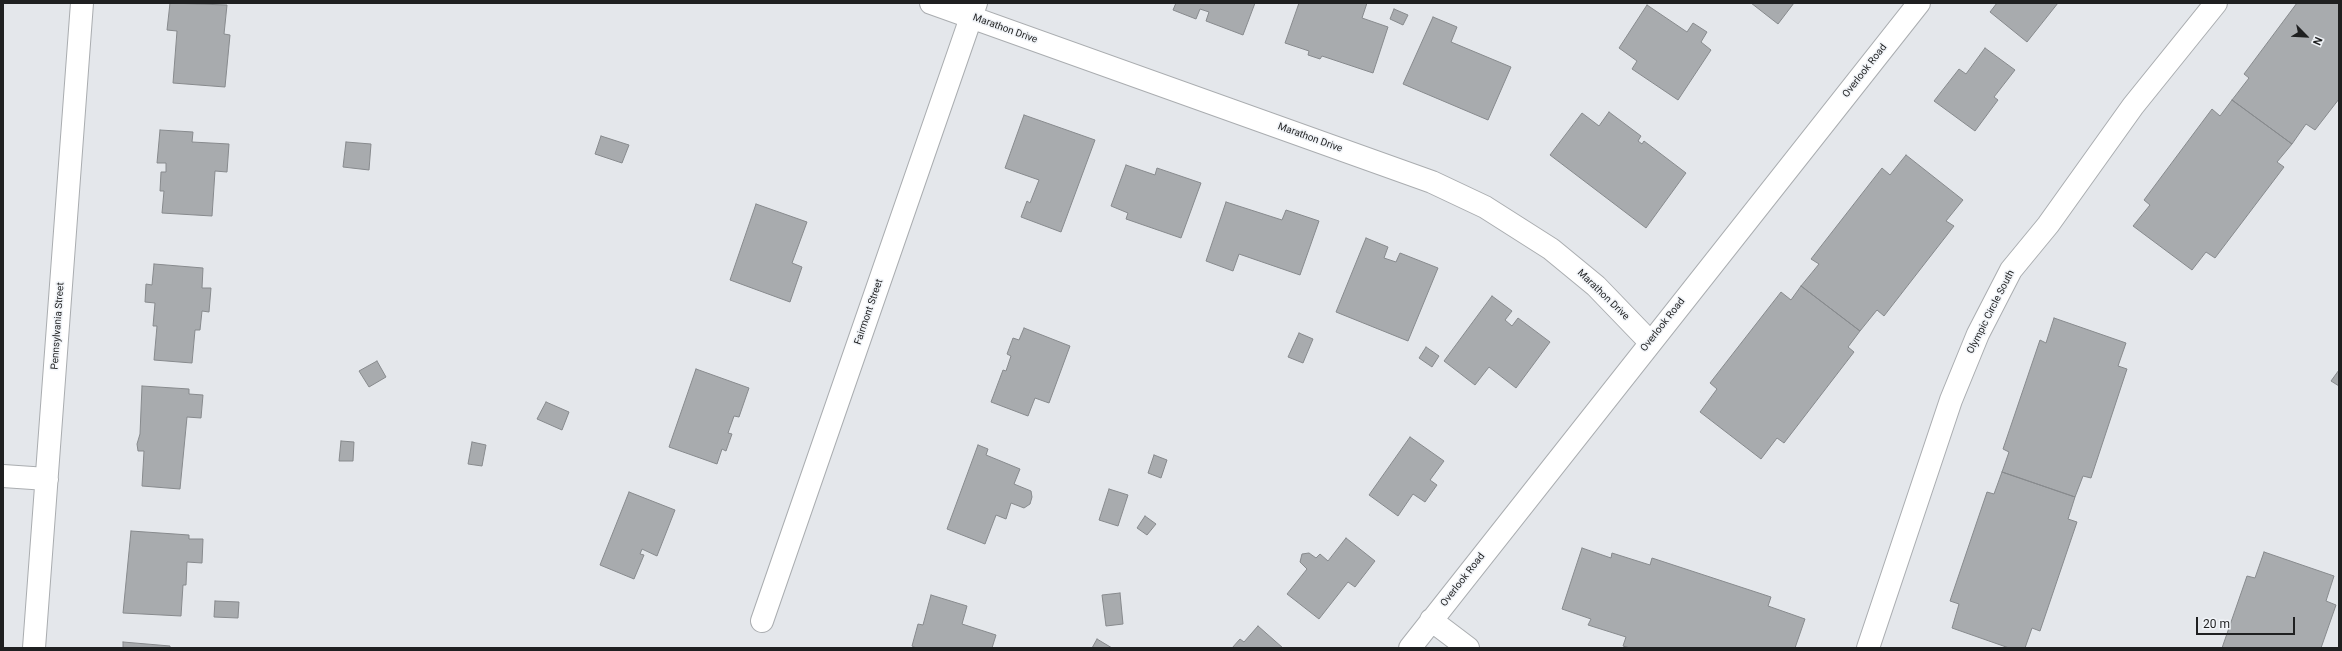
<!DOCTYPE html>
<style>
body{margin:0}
#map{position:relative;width:2342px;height:651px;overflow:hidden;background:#e4e7eb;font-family:Roboto,sans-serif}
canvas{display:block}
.frame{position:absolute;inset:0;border:4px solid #1f2021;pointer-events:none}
.north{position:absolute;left:2286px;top:16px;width:40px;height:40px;-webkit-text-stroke:3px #f1f4f8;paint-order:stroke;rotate:114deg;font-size:11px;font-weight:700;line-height:16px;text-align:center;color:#1f2021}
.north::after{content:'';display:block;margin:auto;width:14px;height:18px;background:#1f2021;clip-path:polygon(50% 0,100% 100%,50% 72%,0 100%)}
.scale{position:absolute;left:2196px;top:617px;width:99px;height:18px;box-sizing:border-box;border:2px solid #1f2021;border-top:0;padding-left:5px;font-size:12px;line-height:14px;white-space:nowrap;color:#1f2021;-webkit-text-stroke:3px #f1f4f8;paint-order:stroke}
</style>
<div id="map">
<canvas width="2342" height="651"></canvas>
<div class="frame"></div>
<div class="north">N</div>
<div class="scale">20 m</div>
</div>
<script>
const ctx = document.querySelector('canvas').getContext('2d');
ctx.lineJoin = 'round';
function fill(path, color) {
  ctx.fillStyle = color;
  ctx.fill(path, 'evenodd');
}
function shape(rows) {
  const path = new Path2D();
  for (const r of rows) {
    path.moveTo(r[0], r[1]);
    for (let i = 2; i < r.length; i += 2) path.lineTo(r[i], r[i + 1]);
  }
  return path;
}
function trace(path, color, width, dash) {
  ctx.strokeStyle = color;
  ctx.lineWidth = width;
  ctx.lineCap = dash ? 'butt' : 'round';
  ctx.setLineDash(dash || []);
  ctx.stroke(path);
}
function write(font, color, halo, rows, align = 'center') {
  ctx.font = font + ' Roboto,sans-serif';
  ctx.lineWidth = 3;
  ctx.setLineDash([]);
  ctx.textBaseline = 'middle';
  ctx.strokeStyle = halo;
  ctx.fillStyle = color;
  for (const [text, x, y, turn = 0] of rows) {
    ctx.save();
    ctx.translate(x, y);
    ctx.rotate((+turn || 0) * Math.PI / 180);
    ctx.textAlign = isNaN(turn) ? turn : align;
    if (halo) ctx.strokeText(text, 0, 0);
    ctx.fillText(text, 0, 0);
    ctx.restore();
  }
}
const building = shape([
 [170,3,227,5,224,34,230,35,225,87,173,83,177,31,167,30,170,3],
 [1176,3,1255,3,1243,35,1206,21,1209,12,1200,9,1196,19,1173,10,1176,3],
 [1299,3,1367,3,1362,18,1388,27,1373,73,1322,56,1320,59,1308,55,1309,51,1285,43,1299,3],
 [1751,3,1794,3,1778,24,1751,3],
 [1997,3,2058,3,2027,42,1990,12,1997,3],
 [2297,3,2339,3,2339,99,2315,130,2306,124,2292,144,2232,100,2249,78,2244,74,2297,3],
 [1647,5,1687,32,1693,23,1707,32,1701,42,1711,50,1678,100,1632,69,1637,61,1619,48,1647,5],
 [1394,9,1408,15,1403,25,1390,19,1394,9],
 [1433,17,1457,27,1451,42,1511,67,1488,120,1403,84,1433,17],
 [1985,48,2015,70,1994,97,1998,100,1975,131,1934,101,1959,69,1966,74,1985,48],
 [2232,100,2292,144,2277,162,2284,167,2215,258,2206,252,2192,270,2133,226,2150,205,2144,200,2212,109,2220,116,2232,100],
 [1609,112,1641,136,1638,141,1642,144,1644,141,1686,173,1646,228,1550,155,1582,113,1599,126,1609,112],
 [1024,115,1095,140,1061,232,1021,217,1027,201,1030,203,1039,180,1005,168,1024,115],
 [160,130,193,132,192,142,229,144,227,172,215,171,212,216,162,213,164,191,160,191,161,172,166,172,166,163,157,163,160,130],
 [601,136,629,145,622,163,595,154,601,136],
 [346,142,371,144,369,170,343,167,346,142],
 [1906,155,1963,200,1946,221,1954,226,1884,316,1877,310,1860,331,1801,286,1819,264,1811,259,1882,168,1890,175,1906,155],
 [1126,165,1155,175,1157,168,1201,183,1181,238,1126,219,1128,213,1111,206,1126,165],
 [1226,202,1282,220,1286,210,1319,221,1300,275,1239,254,1233,271,1206,261,1226,202],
 [756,204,807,222,792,263,802,267,790,302,730,280,756,204],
 [1366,238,1388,247,1384,258,1396,262,1400,253,1438,268,1408,341,1336,312,1366,238],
 [154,264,203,268,202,288,211,288,209,312,202,311,200,330,195,330,192,363,154,360,157,326,153,326,155,303,145,302,146,284,152,285,154,264],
 [1801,286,1860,331,1848,347,1854,352,1784,443,1777,438,1761,459,1700,412,1717,389,1710,383,1781,292,1791,300,1801,286],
 [1492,296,1512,311,1505,320,1512,326,1518,318,1550,342,1516,388,1489,367,1475,385,1444,361,1492,296],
 [2054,318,2126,343,2118,366,2127,369,2091,478,2083,476,2075,497,2002,472,2009,452,2003,449,2040,340,2046,343,2054,318],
 [1024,328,1070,346,1049,403,1035,398,1028,416,991,402,1003,370,1006,371,1011,356,1007,354,1013,338,1019,340,1024,328],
 [1299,333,1313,339,1303,363,1288,357,1299,333],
 [1426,347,1439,356,1432,367,1419,358,1426,347],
 [377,361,386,377,369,387,359,371,377,361],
 [696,369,749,388,739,417,734,416,728,433,732,434,726,451,722,449,717,464,669,447,696,369],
 [2339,370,2339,386,2331,381,2339,370],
 [142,386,189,389,189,394,203,395,201,418,187,417,180,489,142,486,144,451,138,451,137,444,140,434,142,386],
 [546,402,569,412,562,430,537,419,546,402],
 [1410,437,1444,461,1430,480,1437,485,1425,502,1413,494,1398,516,1369,495,1410,437],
 [341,441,354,442,353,461,339,461,341,441],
 [472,442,486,445,482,466,468,464,472,442],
 [978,445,988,449,986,455,1020,469,1014,484,1031,491,1032,497,1030,504,1024,508,1011,503,1006,519,996,515,985,544,947,529,978,445],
 [1154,455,1167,460,1161,478,1148,473,1154,455],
 [2002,472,2075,497,2068,519,2077,522,2040,631,2032,628,2025,648,2009,648,1952,628,1959,604,1950,601,1987,492,1994,494,2002,472],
 [1109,489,1128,495,1118,526,1099,520,1109,489],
 [629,492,675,510,657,556,642,549,640,554,644,555,634,579,600,565,629,492],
 [1145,516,1156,524,1147,535,1137,528,1145,516],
 [131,531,189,535,189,539,203,539,202,563,187,562,186,585,183,585,181,616,123,613,131,531],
 [1346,538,1375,561,1355,587,1348,582,1319,619,1287,594,1307,569,1300,562,1302,554,1309,553,1316,558,1320,554,1328,561,1346,538],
 [1582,548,1611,558,1612,553,1650,565,1652,558,1771,597,1768,606,1805,619,1795,648,1630,648,1623,646,1626,637,1588,625,1591,619,1562,609,1582,548],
 [2264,552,2334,576,2326,601,2336,605,2321,648,2222,648,2247,576,2255,578,2264,552],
 [1120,593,1123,624,1106,626,1102,595,1120,593],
 [931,595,967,606,962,624,996,635,992,648,916,648,912,646,918,624,923,625,931,595],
 [215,601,239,602,238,618,214,617,215,601],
 [1258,626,1283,648,1232,648,1240,639,1244,642,1258,626],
 [1097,639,1112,648,1092,648,1097,639],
 [123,642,170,646,170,648,123,648,123,642]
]);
fill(building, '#a8abae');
trace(building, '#878a8d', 1);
const minor = shape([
 [931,3,1432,182,1485,207,1551,249,1596,286,1650,342],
 [3,476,47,479],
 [1431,620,1468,648],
 [762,621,976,3],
 [34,648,82,3],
 [1410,648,1919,3],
 [1868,648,1951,400,1978,334,2011,270,2048,225,2133,106,2216,3]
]);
trace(minor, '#aaadb0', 24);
trace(minor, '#fff', 22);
write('10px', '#1f2021', '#f1f4f8', [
 ["Marathon Drive",1005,29,20],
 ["Overlook Road",1865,71,-52],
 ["Marathon Drive",1310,138,20],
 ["Marathon Drive",1603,295,44],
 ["Fairmont Street",869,312,-71],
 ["Olympic Circle South",1991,312,-63],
 ["Overlook Road",1663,325,-52],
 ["Pennsylvania Street",58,326,-86],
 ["Overlook Road",1463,580,-52]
]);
</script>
